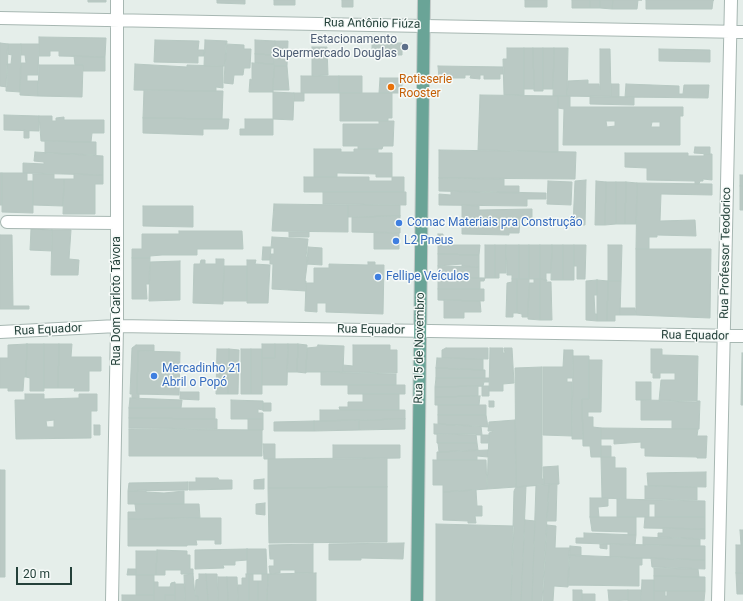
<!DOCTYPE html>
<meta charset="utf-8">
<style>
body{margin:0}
#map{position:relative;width:743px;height:601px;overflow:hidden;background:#e5eeea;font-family:Roboto,sans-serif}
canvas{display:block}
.scale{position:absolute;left:16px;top:567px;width:56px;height:18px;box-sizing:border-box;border:2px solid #24413a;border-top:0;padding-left:5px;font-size:12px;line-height:14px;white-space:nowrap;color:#24413a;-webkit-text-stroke:3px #f6faf8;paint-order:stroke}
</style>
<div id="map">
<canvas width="743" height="601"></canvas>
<div class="scale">20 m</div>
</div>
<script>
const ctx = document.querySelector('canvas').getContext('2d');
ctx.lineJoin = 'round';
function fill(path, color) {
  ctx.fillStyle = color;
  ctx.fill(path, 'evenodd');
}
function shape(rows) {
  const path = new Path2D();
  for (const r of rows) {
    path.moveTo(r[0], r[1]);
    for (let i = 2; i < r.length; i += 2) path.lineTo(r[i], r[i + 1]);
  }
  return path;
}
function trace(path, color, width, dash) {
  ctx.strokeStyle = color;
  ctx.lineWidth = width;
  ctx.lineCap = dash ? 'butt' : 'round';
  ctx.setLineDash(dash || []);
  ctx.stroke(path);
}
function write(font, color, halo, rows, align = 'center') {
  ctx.font = font + ' Roboto,sans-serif';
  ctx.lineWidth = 3;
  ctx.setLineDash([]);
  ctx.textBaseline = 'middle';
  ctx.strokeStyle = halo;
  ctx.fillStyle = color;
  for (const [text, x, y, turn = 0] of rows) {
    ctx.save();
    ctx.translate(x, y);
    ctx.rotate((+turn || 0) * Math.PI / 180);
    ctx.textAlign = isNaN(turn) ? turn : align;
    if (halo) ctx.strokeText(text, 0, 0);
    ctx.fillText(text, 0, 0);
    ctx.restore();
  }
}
const building = shape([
 [88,0,106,0,106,2,88,2,88,0],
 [217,0,245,0,245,4,217,3,217,0],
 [274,0,295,0,295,5,274,5,274,0],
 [342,0,353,0,353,7,342,7,342,0],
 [525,0,547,0,547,7,525,7,525,0],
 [572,0,590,0,590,8,572,8,572,0],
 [590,0,600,0,600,8,590,8,590,0],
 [600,0,613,0,612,9,600,8,600,0],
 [613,0,642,0,638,0,637,9,612,9,613,0],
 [646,0,714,0,713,1,712,9,646,9,646,0],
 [39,37,106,38,105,57,59,56,59,51,50,51,50,56,39,56,39,37],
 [155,40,199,41,198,50,204,50,204,56,198,56,198,63,154,62,155,40],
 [205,40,227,41,225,66,204,66,205,40],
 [255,40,275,41,274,55,255,54,255,40],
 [275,41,288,41,287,66,274,66,275,41],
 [0,43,8,44,7,87,0,86,0,43],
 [372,43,402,43,402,55,372,55,372,43],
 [8,44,21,44,20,92,6,91,7,64,11,64,12,55,7,54,8,44],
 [21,44,39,44,38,75,27,75,27,81,38,81,38,96,20,95,21,63,26,63,25,55,21,55,21,44],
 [226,44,244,45,244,49,251,49,250,68,244,68,243,75,234,75,233,84,224,83,226,44],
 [312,47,327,47,328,75,312,76,312,47],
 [507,48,524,48,524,95,504,95,503,59,507,59,507,48],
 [524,48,533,48,534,89,524,89,524,48],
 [533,48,543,48,543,91,534,91,533,48],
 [543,48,554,48,553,89,543,89,543,48],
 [554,48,568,48,567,96,553,96,554,48],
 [600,49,610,49,611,97,567,96,568,81,588,80,588,84,599,84,600,90,600,49],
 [659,49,710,50,710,62,659,61,659,49],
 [255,54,274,55,274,64,255,63,255,54],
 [74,56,105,57,105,71,83,71,83,65,75,65,74,56],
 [252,63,274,64,273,92,249,92,250,79,252,80,252,63],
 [135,64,187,67,187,65,223,66,223,88,216,87,216,91,134,90,135,64],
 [39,65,83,65,82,97,38,96,39,65],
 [274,66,287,66,289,90,273,90,274,66],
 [438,66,504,67,504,74,500,74,500,79,484,79,484,75,480,75,480,79,470,78,471,75,465,75,465,78,439,78,438,66],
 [301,76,339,76,339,93,301,93,301,76],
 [339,76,362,76,362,93,339,93,339,76],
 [380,78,402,78,402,93,379,93,380,78],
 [611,84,619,84,619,97,611,97,611,84],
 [626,84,679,86,679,94,683,94,684,85,709,85,708,98,625,97,626,84],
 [144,90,223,91,222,119,143,118,144,90],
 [273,92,294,93,293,120,273,119,273,92],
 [294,93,304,93,304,101,294,101,294,93],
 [340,93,392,93,392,118,388,118,388,121,340,121,340,93],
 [480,95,558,96,558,152,478,150,480,95],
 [558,96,570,96,570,107,683,107,683,116,680,116,680,145,563,145,564,109,558,108,558,96],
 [606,121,615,121,615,126,607,127,606,121],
 [652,122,660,122,660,127,651,127,652,122],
 [590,96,634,97,634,105,590,104,590,96],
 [4,115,39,116,39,131,4,130,4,115],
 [39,116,52,116,52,121,56,121,56,118,64,117,64,120,104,120,104,133,92,133,91,142,41,141,39,116],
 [143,118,229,119,228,129,203,129,203,135,143,133,143,118],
 [245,119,273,119,273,135,240,135,240,129,245,129,245,119],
 [379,121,394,121,393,146,383,146,382,149,358,149,358,146,343,146,343,124,379,124,379,121],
 [24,130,29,131,29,138,24,138,24,130],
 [45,141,96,142,96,155,45,153,45,141],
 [695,147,710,147,710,154,694,153,695,147],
 [314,149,341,149,341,152,354,152,354,149,378,149,378,153,392,153,392,177,376,177,376,174,340,173,337,173,337,177,314,177,314,149],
 [439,150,576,152,575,179,439,178,439,150],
 [35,152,103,156,103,175,23,173,23,163,44,164,44,162,34,161,35,152],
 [625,153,688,153,688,156,704,156,704,154,712,154,712,180,703,179,703,181,700,181,699,184,695,184,695,181,647,180,647,168,625,167,625,153],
 [0,173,2,173,2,205,0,205,0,173],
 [2,173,27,173,27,181,33,181,33,213,2,212,2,173],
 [33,174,54,174,54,179,64,179,63,206,33,205,33,174],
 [74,174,103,175,103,184,95,184,95,214,63,214,64,179,74,179,74,174],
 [740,175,743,175,743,186,740,186,740,175],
 [304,177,369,177,369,181,392,181,392,177,404,177,404,192,304,192,304,177],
 [439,178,504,179,504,186,519,186,519,193,439,191,439,178],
 [586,180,585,225,573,225,575,181,586,180],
 [548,181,572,182,571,205,547,204,548,181],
 [596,181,606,182,605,225,595,225,596,181],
 [606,182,616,182,616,224,605,225,606,182],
 [616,182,626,182,625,224,616,224,616,182],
 [626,182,637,183,636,224,625,224,626,182],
 [637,183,712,184,712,195,661,194,660,221,695,220,696,236,657,235,657,237,649,237,649,249,636,249,637,183],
 [740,186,743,186,743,210,740,210,740,186],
 [451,191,546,193,546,199,527,199,527,206,439,205,439,194,451,195,451,191],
 [323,192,406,192,406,205,323,204,323,192],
 [274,204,348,205,348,232,272,231,274,204],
 [348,205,400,205,400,216,348,217,348,205],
 [462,205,479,206,479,210,532,209,532,220,520,220,519,233,509,233,509,235,462,234,462,205],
 [143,206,193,206,193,227,143,226,143,206],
 [400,216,400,233,352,232,352,217,400,216],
 [31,229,52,230,52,251,30,250,31,229],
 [52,230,71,230,69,259,79,260,78,275,51,275,52,230],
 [179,231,242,231,243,249,197,249,197,255,162,255,150,256,150,258,132,258,132,249,142,249,142,234,179,234,179,231],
 [289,232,309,232,309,237,289,237,289,232],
 [374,232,399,233,399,249,374,249,374,232],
 [438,234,443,234,443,245,438,245,438,234],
 [0,235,12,235,13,306,29,306,29,309,0,309,0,235],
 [272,237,308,239,306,257,308,257,305,281,306,281,306,291,272,289,273,264,270,264,270,260,271,254,274,254,274,248,271,248,272,237],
 [438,245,480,245,479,255,438,254,438,245],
 [485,245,495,245,495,278,485,278,485,245],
 [495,245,506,245,506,273,499,273,499,278,495,278,495,245],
 [506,245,519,245,519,279,512,279,512,275,507,275,506,245],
 [519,245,529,245,529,279,519,279,519,245],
 [529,245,540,245,540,279,529,279,529,245],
 [540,245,552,245,551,273,546,273,546,280,540,279,540,245],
 [552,245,563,245,563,280,551,280,552,245],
 [563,245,574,245,574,280,563,280,563,245],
 [574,245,586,245,585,279,577,279,577,266,574,266,574,245],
 [608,245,622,245,621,281,608,281,608,245],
 [263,247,271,247,270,260,262,260,263,247],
 [308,247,322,248,322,265,307,264,308,247],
 [636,249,711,249,710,318,636,315,636,249],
 [438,254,479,255,479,267,462,266,462,264,438,266,438,254],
 [132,258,150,258,149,284,146,284,147,299,132,299,132,258],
 [216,259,224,259,223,304,193,303,194,264,200,264,201,260,205,260,205,264,216,264,216,259],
 [247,260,256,260,255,264,270,265,268,303,247,303,247,260],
 [180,261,180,300,149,301,150,262,180,261],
 [368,262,375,262,375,265,384,265,383,314,326,312,326,303,317,303,317,312,305,311,306,283,314,283,314,268,329,268,329,264,368,265,368,262],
 [224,266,247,266,247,301,223,301,224,266],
 [438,266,479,267,479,278,438,277,438,266],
 [438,277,485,278,484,281,480,281,480,289,438,289,438,277],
 [512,279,517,279,517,313,513,313,513,317,506,317,507,283,512,282,512,279],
 [517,279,529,279,528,317,522,317,522,314,517,313,517,279],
 [534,279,540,279,540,320,528,319,529,283,534,283,534,279],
 [540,279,547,280,546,282,551,282,552,320,540,320,540,279],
 [597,280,608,281,607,321,597,321,597,280],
 [597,280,597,295,594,295,595,314,597,314,597,321,586,320,586,281,597,280],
 [608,281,621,281,620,315,615,315,615,321,607,321,608,281],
 [438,289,484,289,484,301,438,300,438,289],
 [444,300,480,301,481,312,464,312,464,318,444,318,444,300],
 [620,308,635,308,636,315,620,315,620,308],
 [27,344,26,377,24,377,23,391,8,391,8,388,0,388,0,358,8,358,8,345,27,344],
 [27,344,44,344,44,391,30,391,30,378,26,377,27,344],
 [44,344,59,344,58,388,44,388,44,344],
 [59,344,72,344,71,357,101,357,101,371,89,371,89,391,74,391,75,388,58,388,59,344],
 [262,344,275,344,275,358,262,358,262,344],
 [275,344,288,344,287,385,262,385,262,358,275,358,275,344],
 [288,344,298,344,297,372,287,372,288,344],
 [298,344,307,345,306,373,297,372,298,344],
 [136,345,154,345,154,351,138,351,137,394,139,394,139,399,132,398,132,394,130,394,132,348,136,345],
 [318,345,344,346,343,372,306,372,307,348,317,347,318,345],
 [353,345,390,345,390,350,397,350,397,373,343,372,343,365,353,366,353,345],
 [446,348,488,348,488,359,442,358,442,350,446,348],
 [490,348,503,348,503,353,505,353,504,348,512,348,514,383,503,384,503,391,489,391,490,348],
 [217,349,229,349,228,394,216,394,217,349],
 [229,349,239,350,238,394,228,394,229,349],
 [241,349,251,349,251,394,241,394,241,349],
 [251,349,262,349,262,394,251,394,251,349],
 [651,349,662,349,662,355,698,356,697,402,659,401,661,380,675,380,675,373,660,373,660,378,653,378,653,373,651,373,651,349],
 [564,350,573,350,573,378,567,378,567,382,572,382,572,436,543,435,543,367,563,367,564,350],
 [138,351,180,352,179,395,137,394,138,351],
 [742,353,743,353,743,405,741,405,742,353],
 [573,356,589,356,589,399,582,399,583,439,572,439,573,356],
 [437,358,483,359,483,370,436,368,437,358],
 [589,360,602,360,601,412,588,412,588,417,593,417,593,427,601,428,601,457,591,457,590,446,583,446,582,399,589,399,589,360],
 [542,367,542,479,544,479,544,485,516,487,515,368,542,367],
 [436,368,485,370,485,378,436,378,436,368],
 [321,372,396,374,396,385,321,385,321,372],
 [436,378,489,378,489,382,484,382,483,386,435,387,436,378],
 [636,382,651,382,651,400,636,400,636,382],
 [348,385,405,385,405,394,348,394,348,385],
 [478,386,478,396,435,397,435,387,478,386],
 [482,386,489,386,489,396,482,396,482,386],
 [180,392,199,392,199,400,180,399,180,392],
 [25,394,44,394,44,399,79,398,79,394,97,394,97,411,91,411,91,438,16,439,15,400,25,400,25,394],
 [54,420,54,427,47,427,46,421,54,420],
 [363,394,399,394,399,410,340,410,339,407,348,407,348,402,363,402,363,394],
 [480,396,479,405,435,405,435,397,480,396],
 [130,398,182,400,181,408,129,408,130,398],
 [231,400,263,401,263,410,258,409,258,413,263,413,263,419,231,419,231,400],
 [641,400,700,401,699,429,672,429,672,420,641,420,641,400],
 [489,401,494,401,494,407,489,407,489,401],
 [263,403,271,403,271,411,263,411,263,403],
 [438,405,486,405,486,415,438,415,438,405],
 [129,408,215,408,215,419,129,418,129,408],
 [320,410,405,410,405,419,320,421,320,410],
 [438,415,486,415,488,427,438,424,438,415],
 [129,418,217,419,217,429,129,428,129,418],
 [248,419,263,419,263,430,248,430,248,419],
 [405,419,405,429,359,430,359,420,405,419],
 [359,420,359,430,314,431,314,421,359,420],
 [515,420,516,487,487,489,489,433,494,431,488,431,489,422,515,420],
 [314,421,314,431,274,431,274,422,314,421],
 [434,424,481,426,482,435,434,434,434,424],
 [94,425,100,425,100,435,94,435,94,425],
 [601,428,698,429,697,436,707,436,706,458,697,458,697,457,645,456,645,448,641,448,641,442,614,444,614,439,601,439,601,428],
 [129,429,262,430,262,456,129,456,129,429],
 [437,434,476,434,477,443,437,443,437,434],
 [481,435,489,435,488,443,481,443,481,435],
 [438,443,477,443,478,450,439,452,438,443],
 [263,444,275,444,275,459,264,459,263,444],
 [333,445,400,445,400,458,333,459,333,445],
 [601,446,611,446,611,457,601,457,601,446],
 [488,450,488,457,477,456,477,460,437,460,437,452,488,450],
 [601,457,615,457,615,468,626,468,626,499,602,498,601,457],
 [365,458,387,458,387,487,268,488,268,459,365,458],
 [433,460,486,460,487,489,443,492,443,485,433,485,433,460],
 [558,466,559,484,544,485,543,467,558,466],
 [0,470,5,470,5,577,0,577,0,470],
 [706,472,706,487,648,486,647,473,706,472],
 [196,478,218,478,219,480,232,480,232,489,189,490,189,482,196,482,196,478],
 [264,479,264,489,254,489,254,480,264,479],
 [188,482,188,490,128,491,129,483,188,482],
 [549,484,542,601,532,601,536,485,549,484],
 [549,484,557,484,556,521,547,521,549,484],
 [526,486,521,601,511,601,514,491,516,487,526,486],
 [645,486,697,487,697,500,645,499,645,486],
 [387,487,387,542,269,543,268,488,387,487],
 [146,490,146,492,164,493,184,491,184,504,128,504,128,491,146,490],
 [476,490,477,506,482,506,482,516,475,516,476,523,468,523,468,521,443,520,443,492,476,490],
 [590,498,608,498,608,506,598,507,599,517,590,517,590,498],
 [617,499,705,501,705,517,655,517,655,504,649,504,649,517,617,517,617,499],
 [265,503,265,515,256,514,256,504,265,503],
 [135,504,199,504,200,518,128,519,128,512,136,512,135,504],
 [590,517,636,517,636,535,628,535,628,532,592,531,590,517],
 [645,517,705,517,705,529,644,528,645,517],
 [183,518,221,518,221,544,215,544,215,540,196,540,197,545,187,545,187,546,128,546,128,519,183,518],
 [525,520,535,521,532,601,521,601,525,520],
 [436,524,514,526,511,601,436,601,436,524],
 [547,525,556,526,555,548,570,548,568,587,554,586,553,601,543,601,547,525],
 [663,528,705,529,705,539,658,537,658,533,663,533,663,528],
 [740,530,743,530,743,545,741,545,740,530],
 [584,533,636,535,635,545,576,543,576,538,584,538,584,533],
 [643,537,700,539,700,546,643,545,643,537],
 [404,543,403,559,361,558,361,560,329,560,329,544,404,543],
 [313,544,313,573,295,573,295,570,280,570,280,573,270,574,269,566,274,566,274,559,270,559,269,545,313,544],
 [600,544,607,544,607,549,600,548,600,544],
 [610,544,705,546,705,560,610,557,610,544],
 [736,545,743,545,743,573,736,573,736,545],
 [570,546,581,547,581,556,569,555,570,546],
 [247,549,266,549,267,574,247,574,247,549],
 [247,549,247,560,235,561,235,565,223,565,224,568,195,569,195,550,247,549],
 [157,550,187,551,187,555,190,555,190,569,193,569,193,574,181,574,181,570,165,570,165,575,156,575,157,550],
 [136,551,157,551,156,575,136,575,136,551],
 [569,555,642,558,642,565,639,565,639,586,568,585,569,555],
 [651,558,705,560,705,569,652,567,651,558],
 [654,568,698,569,699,577,654,576,654,568],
 [128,569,136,569,136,575,127,575,128,569],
 [316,573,316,601,267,601,268,574,316,573],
 [736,573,743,573,743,594,737,594,736,573],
 [193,574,195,596,198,596,198,601,185,601,184,575,193,574],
 [199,574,206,574,208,601,198,601,198,596,195,596,196,580,199,579,199,574],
 [206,574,217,574,218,601,208,601,206,574],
 [246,574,249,574,249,601,238,601,238,585,242,585,242,578,246,578,246,574],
 [249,574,253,574,253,581,258,581,258,601,249,601,249,574],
 [262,574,268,574,267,601,258,601,258,581,262,581,262,574],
 [136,575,154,575,154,595,136,595,136,575],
 [654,576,705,577,705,591,654,591,654,576],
 [218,577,227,577,228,601,218,601,218,577],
 [227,577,237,577,238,601,228,601,227,577],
 [642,580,654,580,654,601,641,601,642,580],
 [154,582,158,582,158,587,170,587,171,583,175,582,175,595,165,595,165,601,154,601,154,582],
 [175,584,185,584,185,601,175,601,175,584],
 [573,590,582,590,582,601,573,601,573,590],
 [608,590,628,590,628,600,609,601,608,590],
 [628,590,641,590,641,601,628,601,628,590],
 [654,591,665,591,665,596,667,596,667,591,705,591,704,601,654,601,654,591],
 [582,594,595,594,595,601,582,601,582,594],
 [122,595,154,595,154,601,122,601,122,595],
 [165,595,175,595,175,601,165,601,165,595]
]);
fill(building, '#bac9c4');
trace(building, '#b7c8c2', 1);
const minor = shape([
 [0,18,743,32],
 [7,222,117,223],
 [0,332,117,326,743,336],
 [112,601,117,326,117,0],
 [718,601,731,0]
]);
const major = shape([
 [417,601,424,0]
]);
trace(minor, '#a7b7b2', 14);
trace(major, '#c2cac8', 14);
trace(minor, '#fff', 12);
trace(major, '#6aa497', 12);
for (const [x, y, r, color] of [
 [405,47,4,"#5c6f8a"],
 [391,87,4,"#e8710a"],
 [399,223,4,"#3f7fe0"],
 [396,241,4,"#3f7fe0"],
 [378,277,4,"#3f7fe0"],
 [154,376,4,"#3f7fe0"]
]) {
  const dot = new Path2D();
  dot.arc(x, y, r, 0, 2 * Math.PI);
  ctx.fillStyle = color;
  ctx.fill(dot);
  trace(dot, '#f6faf8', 1.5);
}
write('12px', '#24413a', '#f6faf8', [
 ["Rua Antônio Fiúza",372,24,1],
 ["Rua Professor Teodorico",726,253,-89],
 ["Rua Dom Carloto Távora",117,301,-90],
 ["Rua Equador",48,330,-3],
 ["Rua Equador",371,330,1],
 ["Rua Equador",695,336,1],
 ["Rua 15 de Novembro",420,348,-89]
]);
write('12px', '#4e5e75', '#f6faf8', [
 ["Estacionamento",397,40],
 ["Supermercado Douglas",397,54]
], 'right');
write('12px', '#c56008', '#f6faf8', [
 ["Rotisserie",399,80],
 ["Rooster",399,94]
], 'left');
write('12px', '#366cbe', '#f6faf8', [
 ["Comac Materiais pra Construção",407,223],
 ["L2 Pneus",404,241],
 ["Fellipe Veículos",386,277],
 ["Mercadinho 21",162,369],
 ["Abril o Popó",162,383]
], 'left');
</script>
